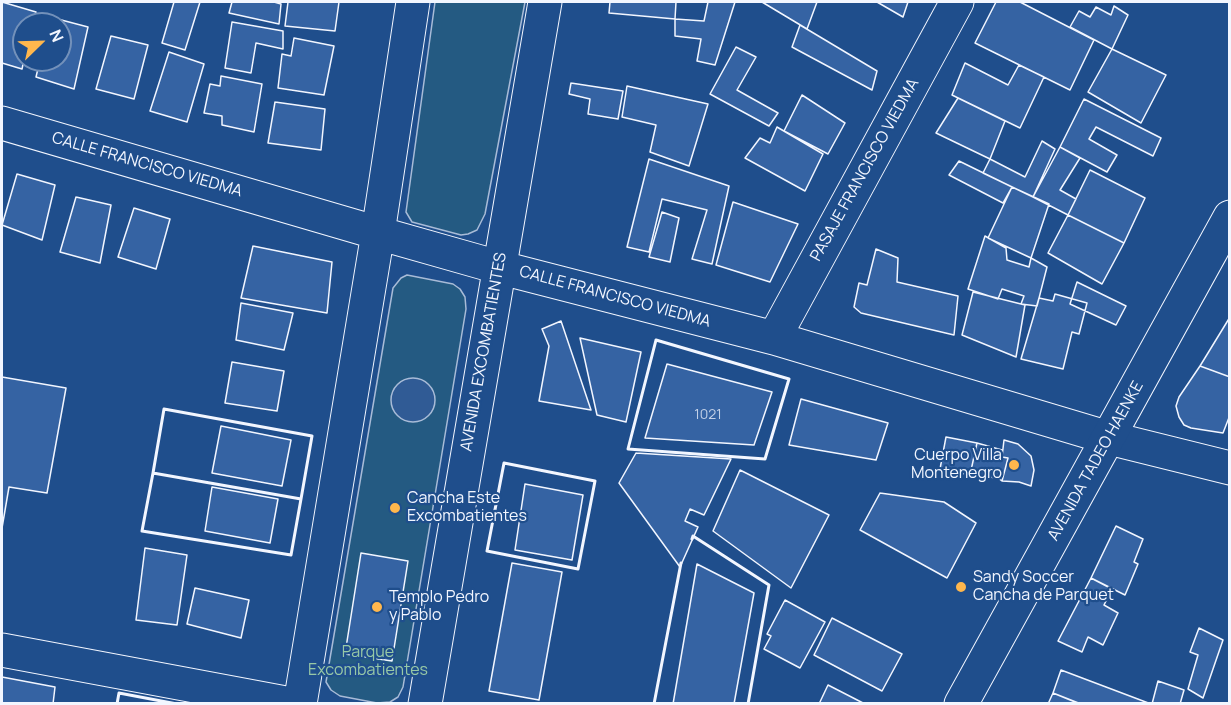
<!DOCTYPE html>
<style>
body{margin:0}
#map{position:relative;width:1231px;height:705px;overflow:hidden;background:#1f4e8c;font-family:Manrope,sans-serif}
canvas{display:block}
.frame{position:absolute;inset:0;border:3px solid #f2f6ff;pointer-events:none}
.north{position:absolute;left:12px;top:12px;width:60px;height:60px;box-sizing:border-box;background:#1f4e8c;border:2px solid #7391ba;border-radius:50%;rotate:67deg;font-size:16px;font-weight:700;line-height:24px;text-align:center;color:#f2f6ff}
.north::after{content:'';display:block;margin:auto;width:21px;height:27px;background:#ffb74d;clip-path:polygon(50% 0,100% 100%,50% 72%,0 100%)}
</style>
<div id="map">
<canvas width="1231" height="705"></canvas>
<div class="frame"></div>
<div class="north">N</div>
</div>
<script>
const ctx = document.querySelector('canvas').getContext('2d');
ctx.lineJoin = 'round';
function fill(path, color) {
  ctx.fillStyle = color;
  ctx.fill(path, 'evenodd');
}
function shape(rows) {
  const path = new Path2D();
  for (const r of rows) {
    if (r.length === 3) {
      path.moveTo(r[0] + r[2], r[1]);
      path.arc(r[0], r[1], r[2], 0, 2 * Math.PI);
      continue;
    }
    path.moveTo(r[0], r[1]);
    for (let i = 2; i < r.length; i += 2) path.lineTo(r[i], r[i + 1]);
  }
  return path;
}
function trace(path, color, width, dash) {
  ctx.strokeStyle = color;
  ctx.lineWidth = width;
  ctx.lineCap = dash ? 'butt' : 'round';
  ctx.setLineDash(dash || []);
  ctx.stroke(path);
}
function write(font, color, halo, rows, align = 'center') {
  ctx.font = font + ' Manrope,sans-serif';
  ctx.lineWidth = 4.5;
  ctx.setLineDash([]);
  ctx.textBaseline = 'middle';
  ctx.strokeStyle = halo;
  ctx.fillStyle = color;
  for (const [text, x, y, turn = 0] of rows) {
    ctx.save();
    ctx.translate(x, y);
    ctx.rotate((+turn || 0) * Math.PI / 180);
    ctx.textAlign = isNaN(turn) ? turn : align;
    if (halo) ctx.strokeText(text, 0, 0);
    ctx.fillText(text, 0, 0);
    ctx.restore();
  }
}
const green = shape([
 [435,2,525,2,485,214,477,230,468,234,461,235,412,222,406,212,435,2],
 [407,275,453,284,460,289,465,297,466,309,403,687,398,697,390,702,377,703,340,696,331,690,326,682,393,288,401,278,407,275]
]);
fill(green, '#245a82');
trace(green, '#a8bbd7', 1.5);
const parking = shape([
 [413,400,22]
]);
fill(parking, '#305b95');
trace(parking, '#a8bbd7', 1.5);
const building = shape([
 [2,2,36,12,33,24,24,24,24,60,22,69,2,63,2,2],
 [174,2,200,2,185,50,162,43,174,2],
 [232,2,274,2,281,4,279,24,229,13,232,2],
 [288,2,339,2,335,31,285,26,288,2],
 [610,2,676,2,675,19,609,13,610,2],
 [708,2,735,2,715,65,697,61,701,39,675,36,675,19,704,21,708,2],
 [762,2,817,2,807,29,762,2],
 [877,2,908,2,903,17,877,2],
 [996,2,1020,2,1094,40,1070,90,975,43,996,2],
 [1114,6,1128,15,1112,49,1070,27,1079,11,1090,17,1096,7,1111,15,1114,6],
 [50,17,88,27,74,89,36,77,40,60,60,60,60,24,48,24,50,17],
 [232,22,283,31,283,49,256,43,251,73,225,68,232,22],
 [800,25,877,71,872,90,792,47,800,25],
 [111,36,148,45,134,99,96,89,111,36],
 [294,38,334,46,324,95,278,88,282,54,291,56,294,38],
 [736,47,756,57,737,90,778,113,769,126,710,94,736,47],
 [1112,49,1166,75,1141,123,1088,92,1112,49],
 [169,52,204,64,187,122,150,111,169,52],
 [965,63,1008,85,1019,65,1044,77,1020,128,952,95,965,63],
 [221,76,262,84,254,132,222,125,222,116,204,113,210,84,220,86,221,76],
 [571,83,623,91,618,119,588,114,590,99,569,94,571,83],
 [627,86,708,104,689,166,650,152,656,125,622,117,627,86],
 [802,95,845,123,828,154,784,131,802,95],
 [958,98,1005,121,990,159,936,133,958,98],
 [1084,99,1161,138,1153,156,1096,127,1089,139,1117,155,1107,172,1060,147,1084,99],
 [275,102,325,109,321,150,268,143,275,102],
 [777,127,823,154,805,191,745,158,760,138,770,143,777,127],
 [1042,141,1055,149,1033,197,983,173,990,159,1025,177,1042,141],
 [1060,147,1080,158,1060,190,1076,199,1068,215,1033,197,1060,147],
 [649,159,729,186,712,264,692,259,707,210,662,199,649,252,627,247,649,159],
 [959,161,1012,187,1003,203,949,175,959,161],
 [1090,170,1145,198,1124,243,1068,215,1090,170],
 [17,174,55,185,42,240,2,225,17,174],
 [1012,187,1049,204,1031,258,988,238,1012,187],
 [76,197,111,205,100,263,60,252,76,197],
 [733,202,798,224,770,282,716,265,733,202],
 [134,208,170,219,156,269,118,257,134,208],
 [662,212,679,218,670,262,649,257,662,212],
 [1068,215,1124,243,1102,284,1048,253,1068,215],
 [985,236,1006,248,1007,260,1029,267,1031,258,1047,267,1037,306,1021,304,1024,296,1002,289,998,299,968,289,985,236],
 [253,246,332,262,327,313,241,298,253,246],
 [876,249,898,258,897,282,958,296,954,335,861,313,854,307,859,283,867,285,876,249],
 [1077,282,1126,306,1116,325,1070,304,1077,282],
 [973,292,1025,305,1016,357,962,335,973,292],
 [1055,294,1087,303,1079,334,1072,332,1063,369,1021,359,1039,298,1053,301,1055,294],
 [241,303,293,313,284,350,236,340,241,303],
 [1230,317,1230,377,1200,366,1230,317],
 [561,321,591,410,539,401,549,346,542,329,561,321],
 [580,338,641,352,626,422,597,415,580,338],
 [232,362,284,371,277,411,225,403,232,362],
 [667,364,772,392,754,445,645,438,667,364],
 [1200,366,1230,377,1230,415,1223,433,1191,428,1184,425,1179,417,1176,406,1179,397,1200,366],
 [2,377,66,388,47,493,9,487,2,528,2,377],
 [801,399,888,423,876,460,789,445,801,399],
 [221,426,291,440,282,486,212,473,221,426],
 [946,437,977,443,970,475,940,469,946,437],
 [1004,440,1018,444,1031,456,1034,470,1031,486,1019,482,1002,481,1008,458,1002,457,1004,440],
 [977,443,1002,450,1002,457,1008,458,1002,481,998,478,970,475,977,443],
 [636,453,731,459,704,515,690,509,685,521,698,527,680,567,619,483,636,453],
 [740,470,829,515,791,588,713,531,740,470],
 [525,484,583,495,572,560,515,550,525,484],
 [212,487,278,499,270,543,205,531,212,487],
 [880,493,944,502,976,523,947,578,860,530,880,493],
 [1116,526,1143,539,1134,562,1138,564,1125,595,1091,578,1116,526],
 [145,548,187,555,177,625,136,620,145,548],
 [361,553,408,561,392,661,345,654,361,553],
 [512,563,562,572,539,700,489,691,512,563],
 [697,564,754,593,734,704,673,704,697,564],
 [1091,578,1112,589,1104,605,1118,613,1103,645,1088,637,1082,652,1058,641,1091,578],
 [195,588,249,600,241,638,187,624,195,588],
 [785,600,825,622,800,668,764,649,771,636,767,634,785,600],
 [832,618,902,654,882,691,814,655,832,618],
 [1199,628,1223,640,1203,698,1188,689,1198,655,1190,652,1199,628],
 [1061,670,1151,704,1081,704,1053,693,1061,670],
 [2,677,55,687,53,704,2,704,2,677],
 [1158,681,1184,690,1180,704,1152,704,1158,681],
 [828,685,865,704,819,704,828,685],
 [1053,693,1080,704,1048,704,1053,693]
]);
fill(building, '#3563a3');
trace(building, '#f2f6ff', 1.5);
const minor = shape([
 [2,123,378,233,498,267,774,338,1109,438,1230,468],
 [774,338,957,2],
 [2,650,291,704],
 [300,704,378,233,413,2],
 [425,704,545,2]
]);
const major = shape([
 [961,704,1230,217]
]);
trace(minor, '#f2f6ff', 35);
trace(major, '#f2f6ff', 35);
trace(minor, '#1f4e8c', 33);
trace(major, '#1f4e8c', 33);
trace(shape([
 [656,340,789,379,765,459,628,449,656,340],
 [164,409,312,436,301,499,153,473,164,409],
 [504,463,595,481,578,569,487,551,504,463],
 [153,473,301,499,291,555,142,531,153,473],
 [692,539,693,536,769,585,748,704],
 [117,704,119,693,177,704],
 [654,704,681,563]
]), '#f2f6ff', 3);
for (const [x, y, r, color] of [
 [1014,465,6,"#ffb74d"],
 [395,508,6,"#ffb74d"],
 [961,587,6,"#ffb74d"],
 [377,607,6,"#ffb74d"]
]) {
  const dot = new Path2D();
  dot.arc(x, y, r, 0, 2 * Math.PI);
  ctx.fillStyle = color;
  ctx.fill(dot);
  trace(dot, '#1f4e8c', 2);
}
write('14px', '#c3d1e8', null, [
 ["1021",708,415]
]);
write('16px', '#f2f6ff', '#1f4e8c', [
 ["CALLE FRANCISCO VIEDMA",147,165,16],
 ["PASAJE FRANCISCO VIEDMA",865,170,-61],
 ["CALLE FRANCISCO VIEDMA",615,297,15],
 ["AVENIDA EXCOMBATIENTES",484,352,-80],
 ["AVENIDA TADEO HAENKE",1096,461,-61]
]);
write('16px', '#f2f6ff', '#1f4e8c', [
 ["Cuerpo Villa",1002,456,"right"],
 ["Montenegro",1002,474,"right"],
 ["Cancha Este",407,499],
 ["Excombatientes",407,517],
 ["Sandy Soccer",973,578],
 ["Cancha de Parquet",973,596],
 ["Templo Pedro",389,598],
 ["y Pablo",389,616]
], 'left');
write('16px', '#97c8a6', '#1f4e8c', [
 ["Parque",368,653],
 ["Excombatientes",368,671]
]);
</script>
